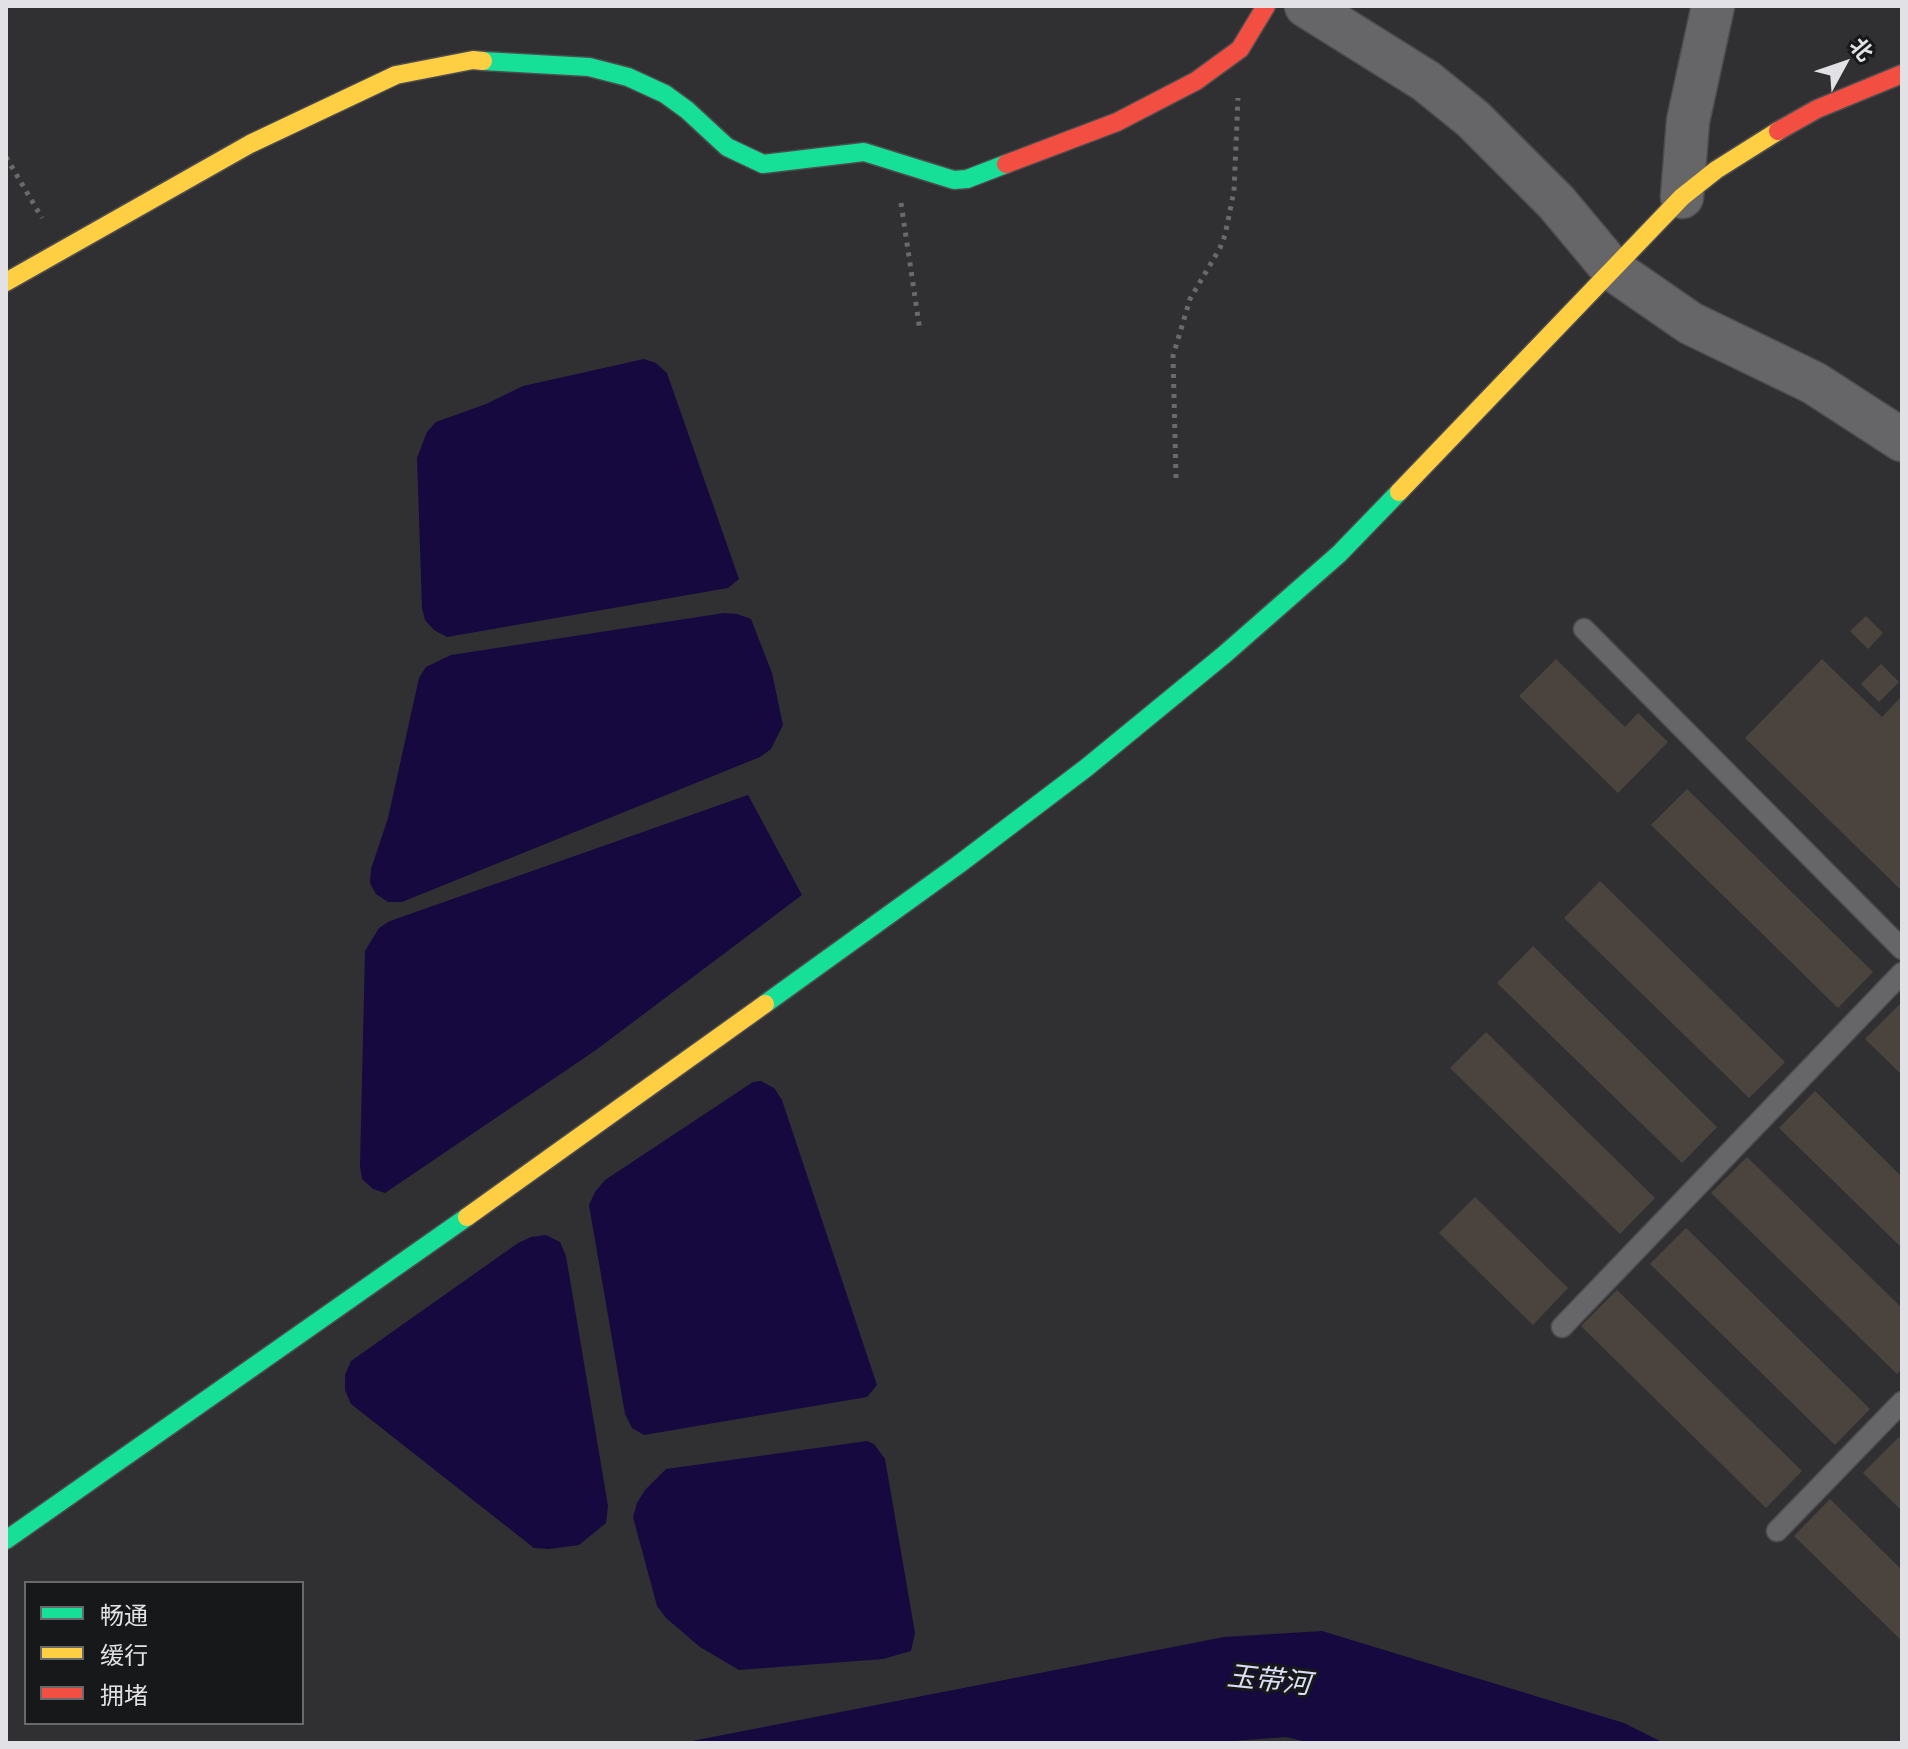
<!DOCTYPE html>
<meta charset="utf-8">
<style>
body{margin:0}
#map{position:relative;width:1908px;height:1749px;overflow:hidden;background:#303033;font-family:Barlow,"Noto Sans SC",sans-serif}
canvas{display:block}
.frame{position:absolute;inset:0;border:8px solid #e2e2e6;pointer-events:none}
.legend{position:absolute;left:24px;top:1581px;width:280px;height:144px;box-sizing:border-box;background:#17181a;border:2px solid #68696c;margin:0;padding:10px 14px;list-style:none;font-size:24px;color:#e2e2e6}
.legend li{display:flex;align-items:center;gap:16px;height:40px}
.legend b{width:40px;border:2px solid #68696c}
.north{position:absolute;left:1804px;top:24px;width:80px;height:80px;-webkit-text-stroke:6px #17181a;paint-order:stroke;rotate:50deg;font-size:22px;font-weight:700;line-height:32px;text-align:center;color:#e2e2e6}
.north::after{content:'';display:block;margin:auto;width:28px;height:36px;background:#e2e2e6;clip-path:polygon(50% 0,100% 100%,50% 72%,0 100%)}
</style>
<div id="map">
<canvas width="1908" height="1749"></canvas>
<div class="frame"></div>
<ul class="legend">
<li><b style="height:10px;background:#16e098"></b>畅通</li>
<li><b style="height:10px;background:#ffcf43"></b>缓行</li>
<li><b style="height:10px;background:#f24e42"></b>拥堵</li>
</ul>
<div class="north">北</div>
</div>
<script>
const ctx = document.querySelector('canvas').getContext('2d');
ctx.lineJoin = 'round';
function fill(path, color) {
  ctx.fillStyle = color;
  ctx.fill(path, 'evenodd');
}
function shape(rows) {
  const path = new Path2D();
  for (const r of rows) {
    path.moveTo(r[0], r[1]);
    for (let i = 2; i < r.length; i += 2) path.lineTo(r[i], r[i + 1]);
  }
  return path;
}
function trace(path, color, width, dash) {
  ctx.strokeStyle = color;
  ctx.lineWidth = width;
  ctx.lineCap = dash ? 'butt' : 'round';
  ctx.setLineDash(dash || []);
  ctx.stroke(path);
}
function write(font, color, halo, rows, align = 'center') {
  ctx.font = font + ' Barlow,"Noto Sans SC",sans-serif';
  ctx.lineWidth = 6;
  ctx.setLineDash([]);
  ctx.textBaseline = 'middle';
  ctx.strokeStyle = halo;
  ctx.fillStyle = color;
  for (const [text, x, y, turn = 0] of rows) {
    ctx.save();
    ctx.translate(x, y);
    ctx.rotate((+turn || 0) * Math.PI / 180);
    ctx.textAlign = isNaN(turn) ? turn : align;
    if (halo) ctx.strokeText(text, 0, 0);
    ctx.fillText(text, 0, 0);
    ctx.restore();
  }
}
fill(shape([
 [644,359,656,363,667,373,739,579,728,588,447,637,434,630,425,620,422,608,417,458,427,432,436,422,486,404,523,386],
 [724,613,737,614,751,619,772,673,783,725,771,749,760,757,402,902,388,902,376,894,370,883,371,869,388,818,419,678,426,667,451,655],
 [748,795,802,895,596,1050,385,1193,373,1189,362,1179,360,1166,365,951,379,928,390,921],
 [761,1081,774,1088,782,1100,877,1385,867,1397,644,1435,632,1428,625,1414,589,1205,595,1192,605,1180,753,1082],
 [546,1235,560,1242,566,1256,608,1506,606,1523,579,1545,549,1549,534,1548,351,1404,345,1390,345,1375,351,1361,518,1243,531,1237],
 [867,1441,874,1444,885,1459,915,1633,911,1651,883,1659,739,1670,700,1647,666,1618,657,1606,633,1517,637,1503,645,1490,666,1469],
 [1322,1631,1624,1723,1664,1743,1310,1743,1286,1737,1207,1743,682,1743,1224,1637]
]), '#15093f');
fill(shape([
 [1866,616,1883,633,1868,649,1850,631],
 [1556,659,1625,727,1638,713,1668,742,1618,793,1519,696],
 [1822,659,1882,717,1902,696,1902,891,1745,738],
 [1881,664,1899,682,1879,702,1861,684],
 [1687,789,1873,972,1838,1008,1651,825],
 [1600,881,1785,1062,1749,1098,1564,918],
 [1533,946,1717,1127,1682,1163,1497,983],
 [1902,1002,1902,1075,1865,1039],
 [1486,1032,1655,1198,1620,1234,1450,1068],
 [1815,1091,1902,1177,1902,1248,1779,1128],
 [1747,1157,1902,1308,1902,1369,1897,1374,1711,1193],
 [1475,1197,1568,1288,1533,1325,1439,1233],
 [1686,1228,1870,1409,1835,1445,1650,1264],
 [1617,1290,1802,1471,1766,1508,1581,1326],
 [1899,1437,1902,1440,1902,1511,1863,1473],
 [1830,1499,1902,1570,1902,1641,1794,1536]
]), '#4b443e');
const lane = shape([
 [1584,629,1902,949],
 [1562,1327,1902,973],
 [1777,1531,1902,1402]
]);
const street = shape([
 [1306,6,1426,81,1473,119,1556,202,1612,269,1690,323,1814,383,1902,440],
 [1682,197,1688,121,1713,6]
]);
const fast = shape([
 [483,61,589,67,628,77,665,94,687,110,727,147,763,164,864,152,954,180,967,179,1006,164],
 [765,1004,958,865,1086,768,1225,654,1339,554,1399,492],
 [6,1540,467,1217]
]);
const slow = shape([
 [6,282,250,144,396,75,473,60,483,61],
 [1399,492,1682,197,1716,170,1778,131],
 [467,1217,765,1004]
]);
const jam = shape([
 [1778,131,1817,109,1902,74],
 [1006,164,1117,122,1196,81,1240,49,1266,6]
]);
trace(lane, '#4d4d4f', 23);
trace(street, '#4d4d4f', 45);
trace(fast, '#4d4d4f', 21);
trace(slow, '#4d4d4f', 21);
trace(jam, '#4d4d4f', 21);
trace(shape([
 [6,157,42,218],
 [901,203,920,331],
 [1176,478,1173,356,1190,299,1220,248,1225,235,1234,191,1238,98]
]), '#6a6a6b', 5, [4, 6]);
trace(lane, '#666669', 20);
trace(street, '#666669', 42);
trace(fast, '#16e098', 18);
trace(slow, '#ffcf43', 18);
trace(jam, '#f24e42', 18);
write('italic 28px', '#dbddf4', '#17181a', [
 ["玉带河",1269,1680,6]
]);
</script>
